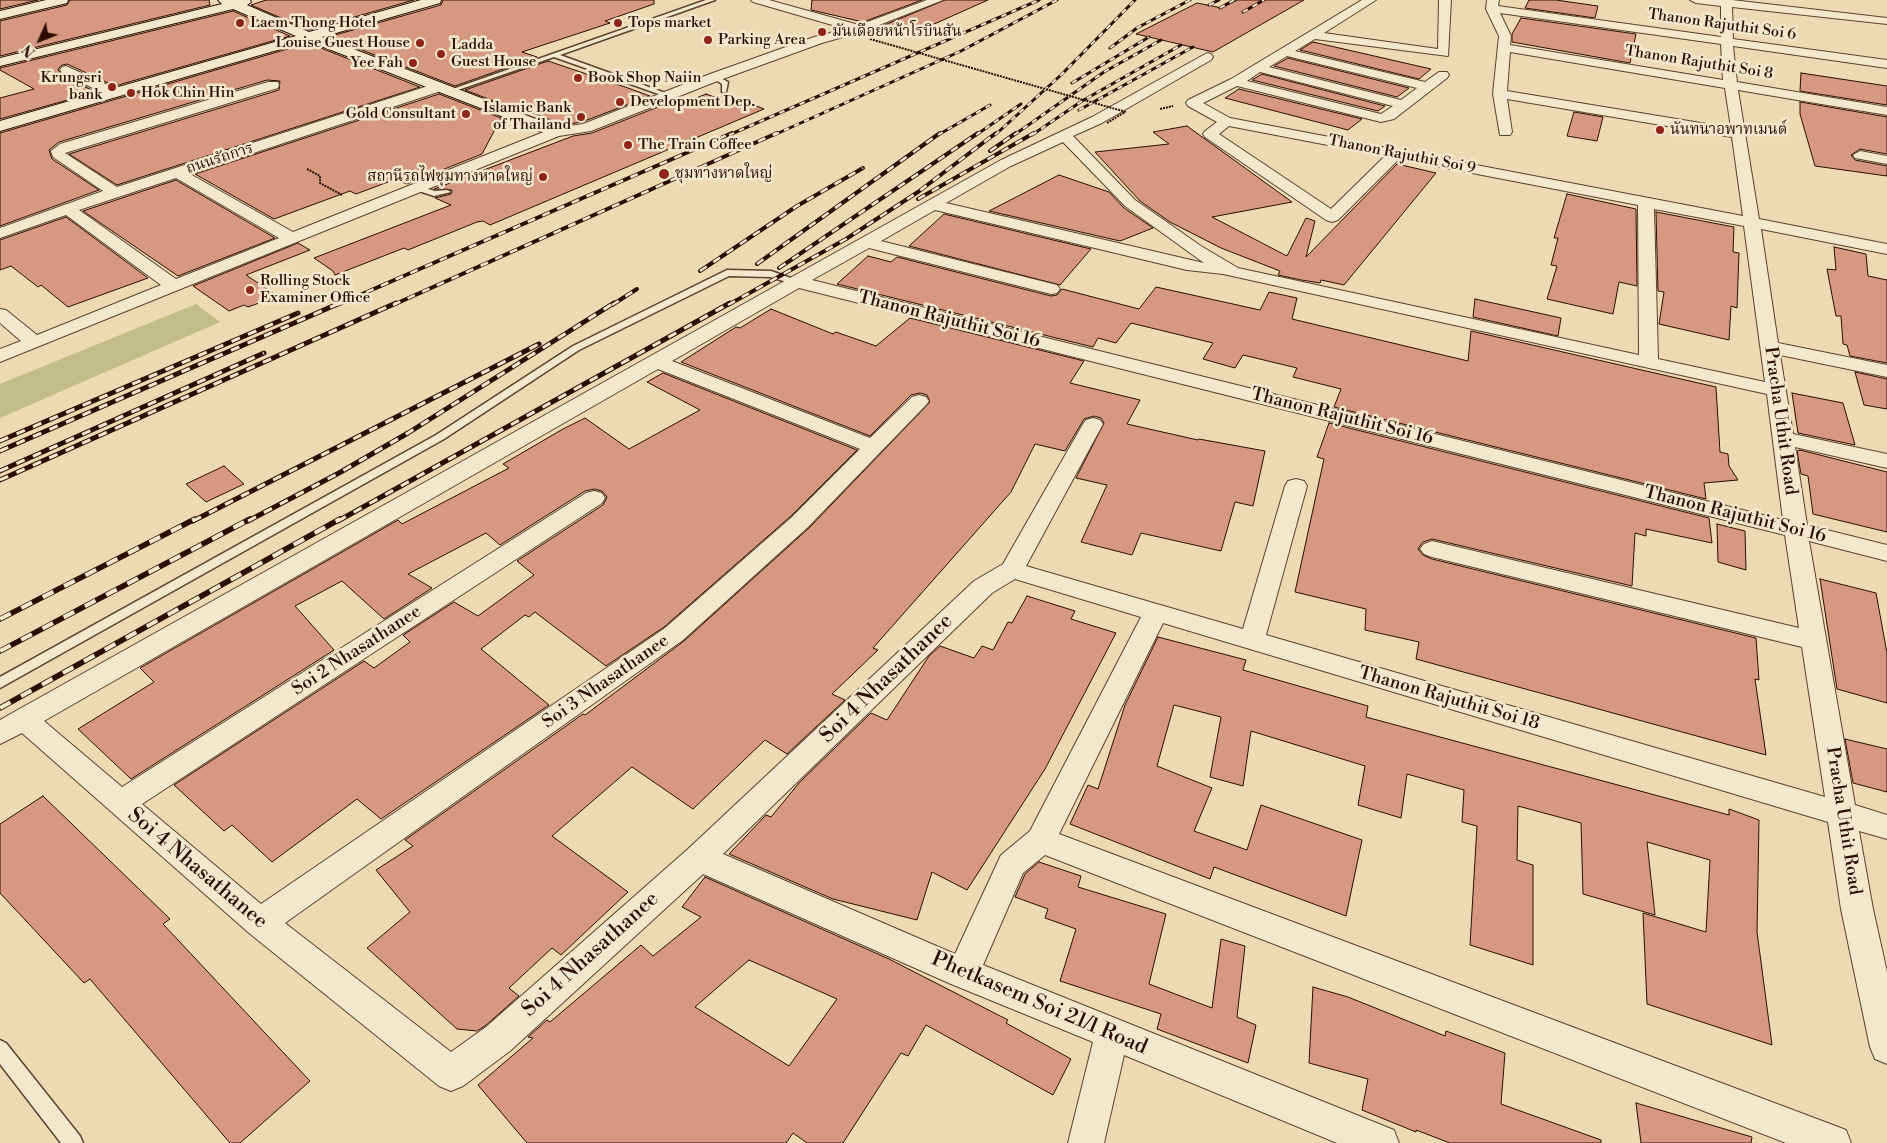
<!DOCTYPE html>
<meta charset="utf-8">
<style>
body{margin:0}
#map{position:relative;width:1887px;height:1143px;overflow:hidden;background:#eddab3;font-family:"Libre Bodoni",serif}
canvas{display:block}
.north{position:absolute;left:15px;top:15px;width:50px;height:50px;-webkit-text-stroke:4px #f3e7ce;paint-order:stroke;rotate:226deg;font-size:14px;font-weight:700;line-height:20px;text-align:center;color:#2c0e00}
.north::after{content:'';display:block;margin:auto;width:18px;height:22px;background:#2c0e00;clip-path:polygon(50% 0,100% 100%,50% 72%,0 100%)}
</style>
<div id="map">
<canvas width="1887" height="1143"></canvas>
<div class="north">N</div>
</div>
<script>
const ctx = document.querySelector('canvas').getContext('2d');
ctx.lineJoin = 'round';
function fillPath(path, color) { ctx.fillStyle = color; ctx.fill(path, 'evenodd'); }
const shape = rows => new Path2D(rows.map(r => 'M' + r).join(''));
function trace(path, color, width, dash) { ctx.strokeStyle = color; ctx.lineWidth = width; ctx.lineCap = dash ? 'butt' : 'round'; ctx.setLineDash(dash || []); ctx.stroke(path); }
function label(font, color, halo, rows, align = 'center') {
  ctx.font = font + ' "Libre Bodoni","Noto Serif Thai",serif'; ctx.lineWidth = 5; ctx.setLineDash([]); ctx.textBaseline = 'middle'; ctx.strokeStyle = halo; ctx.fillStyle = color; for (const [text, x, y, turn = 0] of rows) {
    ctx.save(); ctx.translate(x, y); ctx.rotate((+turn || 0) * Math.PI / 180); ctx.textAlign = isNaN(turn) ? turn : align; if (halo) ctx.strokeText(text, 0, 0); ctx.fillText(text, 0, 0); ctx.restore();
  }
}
fillPath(shape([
 [196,304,220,322,0,418,0,384]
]), '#c0bd88');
const building = shape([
 [0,0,38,0,0,9,0,0],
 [70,0,209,0,210,5,0,56,0,21,67,5,70,0],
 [266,0,414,0,309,30,251,5,266,0],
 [443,0,654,0,654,4,605,21,610,23,522,52,537,57,455,86,328,37,441,5,443,0],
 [812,0,922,0,863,22,811,10,812,0],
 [945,0,988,0,914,33,882,26,945,0],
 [1237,0,1304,0,1213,52,1136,34,1197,3,1222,8,1237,0],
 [1529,0,1556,0,1598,6,1595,18,1525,8,1529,0],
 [233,11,290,36,115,86,67,64,62,65,58,69,61,75,96,92,0,119,0,98,34,89,0,70,0,68,233,11],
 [1521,18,1636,34,1630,63,1512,42,1512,34,1521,18],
 [1313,42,1431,69,1419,79,1300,50,1313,42],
 [308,43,420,87,117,185,69,154,279,90,280,81,267,80,59,142,49,150,52,159,99,190,0,226,0,133,308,43],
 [1288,58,1409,88,1397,97,1274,66,1288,58],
 [548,61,628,88,650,96,582,122,563,125,508,103,507,106,465,90,548,61],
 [1801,73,1887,86,1887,105,1800,91,1801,73],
 [1262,74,1385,106,1378,111,1252,80,1262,74],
 [1239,89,1362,119,1348,130,1225,98,1239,89],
 [439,94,501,118,482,154,407,184,396,179,356,194,350,191,274,219,195,174,439,94],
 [706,94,717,98,726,94,764,109,490,225,483,221,477,222,408,250,404,248,335,275,333,271,314,258,451,205,435,198,451,194,452,190,434,189,573,136,592,133,668,103,677,106,706,94],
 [1800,102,1887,117,1887,154,1860,149,1851,155,1855,160,1887,166,1887,176,1815,166,1800,114,1800,102],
 [1574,112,1603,117,1597,141,1567,136,1574,112],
 [1187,126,1292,202,1212,217,1287,256,1306,218,1315,221,1306,257,1397,164,1436,173,1344,285,1321,280,1320,283,1301,280,1278,275,1280,271,1221,248,1170,222,1140,201,1095,152,1169,144,1153,132,1187,126],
 [1059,175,1109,192,1124,208,1153,228,1120,241,989,211,1059,175],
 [176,180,275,238,178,276,83,211,176,180],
 [1567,194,1636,209,1637,286,1619,282,1613,314,1547,299,1557,266,1551,265,1558,238,1554,238,1567,194],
 [1656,212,1734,227,1733,252,1739,253,1737,308,1731,306,1729,340,1659,324,1664,292,1658,291,1656,212],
 [944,214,1091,249,1060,285,909,246,944,214],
 [66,217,148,278,68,307,41,285,38,287,11,266,0,270,0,240,66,217],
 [298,243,310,250,246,275,273,293,269,295,273,298,248,307,244,305,229,311,193,286,298,243],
 [1834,247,1866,254,1868,276,1887,280,1887,363,1850,356,1847,345,1843,344,1841,316,1836,316,1827,269,1836,270,1834,247],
 [868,256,891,262,897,257,1051,296,1057,295,1062,289,1139,309,1156,287,1260,310,1269,292,1297,298,1292,319,1468,361,1471,331,1716,387,1720,452,1728,454,1729,466,1738,480,1704,483,1706,499,1334,407,1341,389,1293,377,1297,368,1243,355,1235,368,1203,359,1213,343,1131,323,1116,343,1098,338,1093,347,837,284,868,256],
 [1475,299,1561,318,1558,336,1473,317,1475,299],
 [771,309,833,334,836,332,876,346,910,318,1084,361,1070,383,1140,400,1127,424,1198,440,1199,439,1265,451,1253,506,1235,502,1221,551,1141,533,1132,555,1081,542,1107,485,1076,478,1104,423,1101,418,1094,416,1084,419,1065,451,1035,444,1011,492,873,648,878,650,832,694,845,700,787,754,765,740,693,809,632,767,552,836,628,892,561,955,552,948,509,988,519,996,485,1026,477,1031,457,1029,367,948,410,912,376,870,413,846,405,840,583,714,585,715,684,641,809,528,930,402,927,395,920,393,911,395,870,436,681,362,736,327,740,328,771,309],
 [1855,372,1887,379,1887,409,1864,405,1855,372],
 [663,373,857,450,791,516,664,627,606,666,535,612,529,617,525,615,481,649,549,705,381,819,357,799,272,862,232,825,224,831,174,785,364,661,374,668,410,642,403,635,454,602,478,616,534,575,517,561,603,505,607,497,602,491,594,489,585,491,500,545,486,533,408,574,432,588,384,619,342,581,295,606,334,650,131,779,78,729,154,682,140,668,398,520,402,524,509,468,503,464,563,429,585,418,629,449,700,410,647,382,663,373],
 [1792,393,1843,403,1855,445,1798,433,1792,393],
 [1329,423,1709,518,1712,543,1646,529,1646,536,1635,533,1632,586,1432,539,1423,542,1418,549,1423,555,1432,559,1756,638,1759,680,1755,679,1766,755,1416,659,1419,642,1365,630,1366,609,1295,592,1324,459,1317,457,1329,423],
 [1800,450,1887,472,1887,532,1813,514,1808,476,1801,474,1797,451,1800,450],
 [224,466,244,484,206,502,186,484,224,466],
 [1717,524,1745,531,1746,570,1718,562,1717,524],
 [1820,579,1876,593,1887,653,1887,703,1837,689,1820,579],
 [1027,596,1075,611,1071,619,1116,633,1045,769,967,890,932,872,917,920,833,899,729,854,766,815,771,817,799,783,871,713,887,720,929,656,940,646,974,658,982,646,993,650,1008,622,1012,623,1027,596],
 [1158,637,1246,660,1243,670,1368,706,1366,717,1729,815,1729,809,1759,820,1757,932,1772,1045,1647,1004,1643,913,1706,932,1710,860,1647,842,1655,915,1583,894,1581,823,1518,806,1517,860,1533,865,1533,965,1470,945,1477,826,1462,822,1464,790,1407,774,1401,818,1358,805,1365,766,1251,731,1243,786,1210,777,1221,717,1174,705,1157,766,1212,788,1194,831,1247,850,1261,805,1362,840,1346,916,1214,867,1210,879,1070,824,1088,785,1098,789,1125,705,1158,637],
 [1845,739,1887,749,1887,792,1853,783,1845,739],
 [43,796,170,919,163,924,310,1081,240,1143,230,1143,90,979,84,983,0,893,0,824,43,796],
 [1039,862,1081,876,1078,887,1166,914,1149,984,1212,1008,1221,939,1245,946,1237,1017,1256,1025,1248,1063,1157,1029,1161,1014,1060,981,1076,929,1045,918,1048,909,1015,897,1025,874,1039,862],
 [705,877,889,959,1008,1020,1006,1023,1071,1059,1053,1095,926,1025,908,1056,901,1053,843,1143,807,1143,793,1133,786,1143,527,1143,478,1085,533,1038,528,1037,547,1020,550,1022,641,945,653,956,701,917,682,907,705,877],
 [749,960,837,999,789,1066,695,1007,749,960],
 [1313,987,1348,997,1445,1036,1446,1031,1505,1053,1501,1104,1601,1140,1601,1143,1450,1143,1416,1130,1416,1132,1362,1110,1368,1079,1309,1063,1313,987],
 [1636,1103,1752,1137,1751,1143,1641,1143,1636,1103]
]);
fillPath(building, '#d69881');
trace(building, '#2c0e00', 1);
const lane = shape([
 [706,0,715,0,560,55,671,95,671,97,667,97,554,57,452,92,447,91,706,0],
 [713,76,717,76,728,82,726,92,722,92,722,84,713,78,713,76],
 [413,185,435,191,447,190,451,192,434,196,413,189,413,185],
 [727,270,771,271,802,282,797,285,770,277,729,276,579,350,444,439,0,688,0,677,436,435,573,346,727,270],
 [0,1040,6,1043,80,1136,83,1143,61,1143,0,1064,0,1040]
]);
const street = shape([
 [751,0,769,0,859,25,927,0,943,0,864,31,822,43,720,80,591,131,559,136,0,362,0,349,21,341,0,323,0,309,6,310,37,335,161,285,66,215,0,238,0,228,103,191,53,157,51,151,60,144,268,82,278,82,279,85,278,88,65,153,117,187,434,84,444,84,445,87,444,90,190,174,293,232,551,129,583,124,710,74,814,37,846,29,753,2,751,0],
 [176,178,279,238,176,279,79,210,176,178],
 [1362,0,1376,0,1324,33,1438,49,1439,0,1451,0,1448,56,1315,39,1295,51,1425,82,1439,72,1447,72,1449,75,1447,78,1394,119,1381,122,1237,86,1203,103,1230,118,1743,216,1732,137,1507,99,1512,132,1510,135,1500,135,1493,94,1499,36,1486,9,1487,0,1499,0,1498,6,1721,37,1721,6,1696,3,1690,0,1732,0,1887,18,1887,24,1732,7,1733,39,1887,60,1887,68,1733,46,1737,82,1887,107,1887,115,1738,90,1759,219,1887,244,1887,254,1761,229,1778,343,1887,365,1887,377,1780,355,1793,434,1887,454,1887,468,1795,447,1807,525,1887,545,1887,561,1809,541,1855,805,1887,815,1887,839,1859,831,1873,909,1887,972,1887,1064,1875,1059,1870,1047,1841,909,1828,822,1163,623,1059,834,1833,1125,1846,1130,1851,1143,1786,1143,1045,855,1023,873,983,965,1394,1130,1399,1143,1337,1143,1124,1055,1104,1143,1068,1143,1093,1042,951,984,703,874,510,1051,463,1086,451,1091,439,1086,249,933,22,733,0,744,0,720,14,712,1001,160,1092,117,1207,53,1211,54,1213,57,1211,60,1102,123,1073,136,1135,200,1201,246,1238,268,1639,355,1638,205,1399,159,1338,220,1332,222,1326,220,1205,137,1203,134,1205,131,1217,122,1188,106,1186,103,1188,100,1231,79,1362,0],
 [1500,13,1721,44,1723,80,1510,45,1511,36,1500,13],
 [1510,52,1725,88,1731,128,1507,91,1510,52],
 [1287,56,1417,88,1401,100,1269,67,1287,56],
 [1260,72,1393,106,1381,114,1247,81,1260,72],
 [1229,126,1385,156,1331,209,1219,134,1229,126],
 [1063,142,1125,206,1204,263,946,203,1011,166,1063,142],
 [1654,209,1744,226,1765,382,1658,359,1654,209],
 [935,210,1187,270,1223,274,1767,394,1783,520,812,280,869,248,1051,294,1057,293,1060,289,1057,285,881,241,935,210],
 [799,288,1785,535,1799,628,1432,541,1424,544,1420,549,1424,554,1432,557,1802,647,1825,797,1266,635,1307,486,1304,481,1296,479,1288,481,1285,486,1243,629,1026,566,1103,424,1100,420,1093,418,1086,420,1083,424,1003,564,974,581,688,849,486,1027,451,1052,285,923,683,640,808,527,926,405,929,401,926,397,919,395,912,397,870,438,672,361,799,288],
 [658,369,860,449,792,517,665,628,261,904,142,804,602,503,605,498,602,493,594,491,586,493,122,787,44,721,658,369],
 [1015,579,1141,617,1030,831,1001,855,955,954,723,854,992,593,1015,579],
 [66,66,119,90,121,93,119,96,109,96,62,73,60,70,62,67,66,66],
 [1860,151,1887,156,1887,164,1855,158,1853,155,1860,151]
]);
const secondary = shape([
 [46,0,68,0,67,3,0,19,0,11,46,0],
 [218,0,250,0,251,2,247,5,309,32,421,0,441,0,440,3,322,37,562,129,564,132,556,137,550,135,308,41,0,131,0,121,296,36,233,9,0,66,0,58,222,4,218,0]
]);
trace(lane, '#5c412d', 3);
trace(street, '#5c412d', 2);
trace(secondary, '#2c0e00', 2);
trace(shape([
 [1160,109,1173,106],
 [307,169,320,176,320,183,342,195]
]), '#2c0e00', 2, [2, 1]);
fillPath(lane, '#f3e7ce');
fillPath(street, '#f3e7ce');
fillPath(secondary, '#f3e7ce');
const railFar3 = shape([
 [1209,5,1219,0],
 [1220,8,1234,0],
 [1243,12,1264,0],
 [1110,48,1137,28,1190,0],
 [1072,83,1149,37],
 [1079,110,1193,47],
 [729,135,1039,0],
 [774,135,961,51,1057,0],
 [938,135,990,105],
 [976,135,1021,104],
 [995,135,1061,75,1135,0],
 [1014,135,1104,72,1161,40],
 [1032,135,1082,101,1181,45]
]);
const railFar2 = shape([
 [990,151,1016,133],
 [918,199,1034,133],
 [757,264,940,133],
 [779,268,978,133],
 [700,271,797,206,863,168],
 [337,305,732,133],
 [393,305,777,133],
 [612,305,637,289],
 [728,305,846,239,918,192,996,133]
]);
const railFar1 = shape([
 [0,441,298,313],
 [0,451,340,303],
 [0,471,264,353],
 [0,480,396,303],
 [193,521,539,344],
 [248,521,339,473,408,433,614,303],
 [338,521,730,303]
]);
const rail = shape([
 [0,619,195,519],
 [0,651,250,519],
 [0,708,340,519]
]);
trace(railFar3, '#2c0e00', 3);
trace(railFar2, '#2c0e00', 4);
trace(railFar1, '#2c0e00', 5);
trace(rail, '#2c0e00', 5.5);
trace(railFar3, '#f3e7ce', 2, [5.5]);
trace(railFar2, '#f3e7ce', 2.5, [8]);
trace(railFar1, '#f3e7ce', 3, [9]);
trace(rail, '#f3e7ce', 4, [12]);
trace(shape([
 [870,39,1126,112],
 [1107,123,1125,112]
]), '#2c0e00', 2, [2, 1]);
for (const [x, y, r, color] of [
 [240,23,5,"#8f2418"],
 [618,23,5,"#8f2418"],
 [822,32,5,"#8f2418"],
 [708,40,5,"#8f2418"],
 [420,43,5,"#8f2418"],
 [441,54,5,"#8f2418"],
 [413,63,5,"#8f2418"],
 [578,78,5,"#8f2418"],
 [112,87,5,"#8f2418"],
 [131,93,5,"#8f2418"],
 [620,102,5,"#8f2418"],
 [466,114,5,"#8f2418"],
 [581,117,5,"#8f2418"],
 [1660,130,5,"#8f2418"],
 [628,145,5,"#8f2418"],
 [664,174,6,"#8f2418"],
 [543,177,5,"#8f2418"],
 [250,290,5,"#8f2418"]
]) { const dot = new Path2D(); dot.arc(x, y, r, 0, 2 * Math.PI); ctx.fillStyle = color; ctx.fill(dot); trace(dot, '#f3e7ce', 2); }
label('15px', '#2c0e00', '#f3e7ce', [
 ["Laem Thong Hotel",250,23],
 ["Tops market",628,23],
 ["มันเดือยหน้าโรบินสัน",832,32],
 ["Parking Area",718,40],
 ["Louise Guest House",410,43,"right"],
 ["Ladda",451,45],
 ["Guest House",451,62],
 ["Yee Fah",403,63,"right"],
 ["Krungsri",102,78,"right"],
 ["bank",102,95,"right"],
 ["Book Shop Naiin",588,78],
 ["Hok Chin Hin",141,93],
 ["Development Dep.",630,102],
 ["Islamic Bank",571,108,"right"],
 ["of Thailand",571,125,"right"],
 ["Gold Consultant",456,114,"right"],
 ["นันทนาอพาทเมนต์",1670,130],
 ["The Train Coffee",638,145],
 ["ชุมทางหาดใหญ่",675,174],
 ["สถานีรถไฟชุมทางหาดใหญ่",533,177,"right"],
 ["Rolling Stock",260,281],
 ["Examiner Office",260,298]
], 'left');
label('15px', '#2c0e00', '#f3e7ce', [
 ["Thanon Rajuthit Soi 6",1722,25,8],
 ["Thanon Rajuthit Soi 8",1699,63,9],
 ["Thanon Rajuthit Soi 9",1402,155,11],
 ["ถนนรัถการ",220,159,-18]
]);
label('18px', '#2c0e00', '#f3e7ce', [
 ["Thanon Rajuthit Soi 16",949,320,14],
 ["Thanon Rajuthit Soi 16",1342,417,14],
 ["Pracha Uthit Road",1780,421,82],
 ["Thanon Rajuthit Soi 16",1735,515,14],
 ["Soi 2 Nhasathanee",357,651,-33],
 ["Soi 3 Nhasathanee",606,682,-35],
 ["Thanon Rajuthit Soi 18",1449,699,16],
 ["Pracha Uthit Road",1843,821,81]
]);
label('21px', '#2c0e00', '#f3e7ce', [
 ["Soi 4 Nhasathanee",887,679,-44],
 ["Soi 4 Nhasathanee",197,869,40],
 ["Soi 4 Nhasathanee",591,955,-42],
 ["Phetkasem Soi 21/1 Road",1039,1004,23]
]);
</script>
